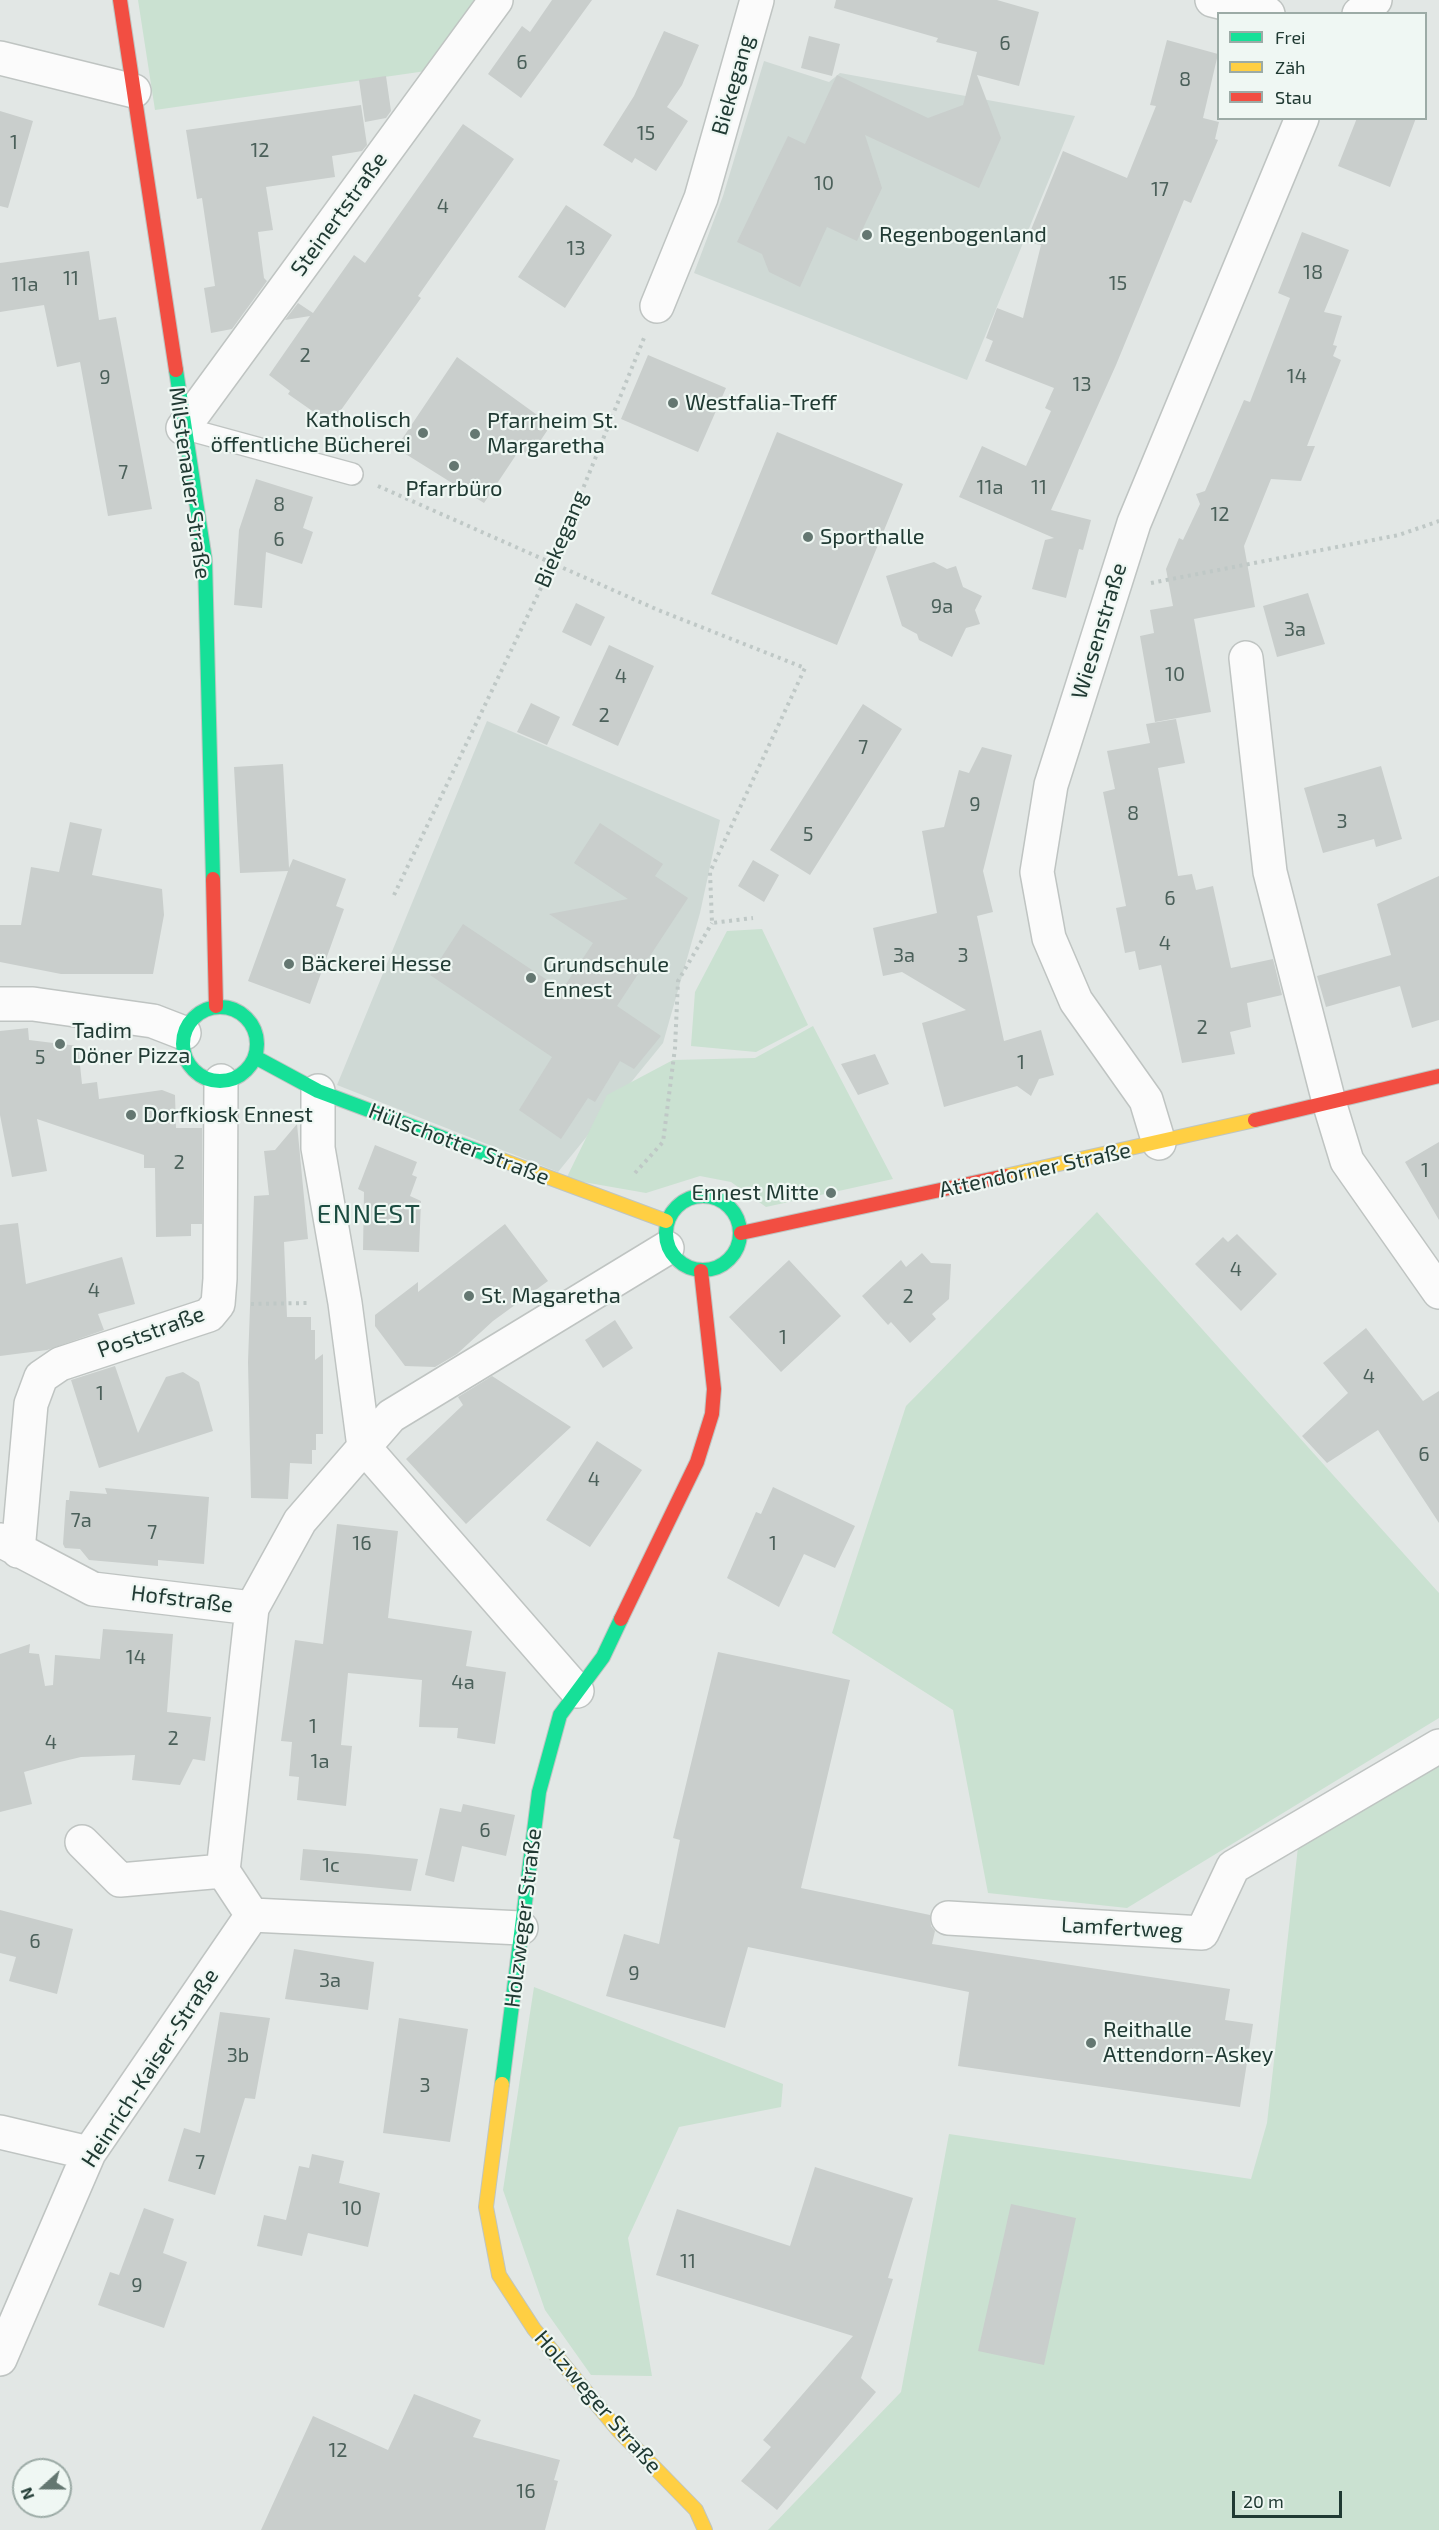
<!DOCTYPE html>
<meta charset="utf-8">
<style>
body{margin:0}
#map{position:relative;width:1439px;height:2530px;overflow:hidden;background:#e2e7e5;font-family:"Exo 2",sans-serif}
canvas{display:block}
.legend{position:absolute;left:1217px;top:12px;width:210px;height:108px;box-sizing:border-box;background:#eff7f3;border:2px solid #9caba6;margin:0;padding:8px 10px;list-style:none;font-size:18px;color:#203a33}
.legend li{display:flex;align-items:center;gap:12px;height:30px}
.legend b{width:30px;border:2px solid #9caba6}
.north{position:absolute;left:12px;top:2458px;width:60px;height:60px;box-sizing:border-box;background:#eff7f3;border:2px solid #9caba6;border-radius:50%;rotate:249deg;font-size:16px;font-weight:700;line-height:24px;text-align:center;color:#203a33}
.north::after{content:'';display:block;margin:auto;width:21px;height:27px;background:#647771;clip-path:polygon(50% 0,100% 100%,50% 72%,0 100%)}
.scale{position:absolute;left:1232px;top:2491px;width:110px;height:27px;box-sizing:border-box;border:3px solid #203a33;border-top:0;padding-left:8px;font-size:18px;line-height:21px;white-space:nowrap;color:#203a33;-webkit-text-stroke:4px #eff7f3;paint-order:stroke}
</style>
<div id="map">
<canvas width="1439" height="2530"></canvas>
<ul class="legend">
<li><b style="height:8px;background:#16e098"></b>Frei</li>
<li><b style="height:8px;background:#ffcf43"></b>Zäh</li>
<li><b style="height:8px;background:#f24e42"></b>Stau</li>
</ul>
<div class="north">N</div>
<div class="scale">20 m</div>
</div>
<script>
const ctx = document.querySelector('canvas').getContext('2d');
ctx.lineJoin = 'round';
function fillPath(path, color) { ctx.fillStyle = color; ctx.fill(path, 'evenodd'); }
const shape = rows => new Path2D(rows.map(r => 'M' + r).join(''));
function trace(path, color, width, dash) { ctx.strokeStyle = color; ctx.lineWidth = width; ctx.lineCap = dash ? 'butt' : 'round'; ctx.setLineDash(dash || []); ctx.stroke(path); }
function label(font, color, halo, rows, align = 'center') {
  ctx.font = font + ' "Exo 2",sans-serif'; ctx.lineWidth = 4.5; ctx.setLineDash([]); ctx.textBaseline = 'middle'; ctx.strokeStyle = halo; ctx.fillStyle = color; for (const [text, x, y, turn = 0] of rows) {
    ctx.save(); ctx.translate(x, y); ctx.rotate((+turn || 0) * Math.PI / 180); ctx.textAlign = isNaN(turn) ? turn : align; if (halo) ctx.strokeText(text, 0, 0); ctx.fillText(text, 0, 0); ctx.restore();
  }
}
fillPath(shape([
 [764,61,829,82,840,73,1075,116,967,380,694,273,723,196],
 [487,721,720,820,700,913,663,1043,558,1172,337,1085]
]), '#cfd9d5');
fillPath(shape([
 [138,0,477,0,426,71,155,110],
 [762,929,808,1025,756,1052,691,1046,695,992,727,931],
 [813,1026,893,1179,766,1207,731,1182,700,1176,646,1193,566,1179,607,1095,673,1060,755,1058],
 [1097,1212,1439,1593,1439,1718,1127,1908,988,1893,953,1710,832,1633,906,1406],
 [1439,1759,1439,2530,768,2530,901,2392,949,2134,1251,2179,1267,2123,1299,1838],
 [534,1987,783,2084,781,2107,679,2127,628,2238,652,2376,591,2375,545,2310,503,2190]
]), '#cae1d1');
fillPath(shape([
 [552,0,592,0,521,98,488,74,522,26,530,32],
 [836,0,997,0,1039,12,1019,86,977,75,1001,138,979,188,865,135,882,188,857,241,827,227,800,287,769,272,762,254,737,242,788,136,805,144,837,75,928,118,963,105,977,52,936,42,938,38,834,8],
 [664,31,699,45,682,85,667,107,688,121,656,171,635,158,632,163,603,145,634,96],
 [809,36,840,44,832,76,801,68],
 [1167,40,1218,54,1203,118,1219,122,1215,139,1218,140,1191,203,1184,200,1116,365,1051,510,1091,520,1083,550,1079,549,1066,598,1032,589,1045,540,1054,538,959,497,982,446,1026,466,1051,411,1045,408,1054,388,985,361,993,341,986,338,997,308,1023,318,1041,245,1026,242,1063,151,1127,178,1156,106,1150,105],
 [386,76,391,111,386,118,365,122,359,80],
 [361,105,367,145,362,151,332,156,335,177,266,187,273,230,258,232,264,278,267,281,232,329,211,333,204,288,215,286,202,198,197,199,186,130],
 [0,111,33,121,8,208,0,206],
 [1357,118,1416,118,1390,187,1338,166],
 [463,124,514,159,418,296,421,298,331,424,288,394,290,391,269,375,310,316,285,320,298,303,313,313,354,255,365,263],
 [566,205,612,235,565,308,518,277],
 [1302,232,1349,250,1324,312,1342,316,1333,345,1337,346,1333,356,1341,360,1307,446,1315,446,1301,481,1271,479,1244,546,1255,607,1194,619,1211,712,1155,722,1140,636,1154,633,1150,610,1173,606,1166,569,1179,538,1183,540,1200,504,1196,494,1205,491,1244,400,1250,402,1290,298,1278,293],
 [89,251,99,320,116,317,152,509,108,516,80,362,57,367,44,305,0,312,0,263],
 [648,355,726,388,698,452,621,419],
 [457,357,551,425,530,456,520,449,484,503,396,448],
 [777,432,903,484,837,645,711,594],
 [256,479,313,497,303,528,313,532,302,564,266,552,262,608,234,605,239,530],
 [934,562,947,569,956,566,963,587,982,596,975,610,980,624,966,628,952,657,919,640,917,634,902,626,886,576],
 [1308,593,1325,644,1277,657,1263,606],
 [576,603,605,617,591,646,562,632],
 [609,645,654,666,618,746,572,725],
 [531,703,560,717,547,745,517,732],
 [863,704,902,729,810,875,770,850],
 [1176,719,1185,763,1158,768,1178,876,1192,874,1196,890,1213,886,1231,968,1273,959,1282,995,1247,1003,1251,1027,1230,1032,1235,1054,1182,1063,1161,965,1139,970,1135,951,1125,953,1116,908,1126,906,1103,792,1115,789,1107,751,1150,743,1146,724],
 [982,747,1012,755,983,871,993,912,977,916,1004,1041,1041,1030,1054,1075,1039,1079,1031,1096,1017,1086,944,1107,922,1023,966,1010,902,972,883,976,873,928,937,913,922,831,944,827,959,770,969,773],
 [283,764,289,868,293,859,346,879,336,906,344,909,310,1004,248,981,288,871,240,873,234,767],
 [1381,766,1402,839,1376,847,1374,839,1323,853,1304,788],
 [70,822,102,829,92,875,162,889,164,915,153,974,61,974,0,962,0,925,21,925,31,867,59,872],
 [600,823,663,864,655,876,688,898,617,1006,661,1036,634,1069,620,1061,595,1102,588,1098,561,1139,519,1110,552,1057,430,975,463,924,562,990,593,943,549,914,628,899,574,863],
 [753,860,779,875,764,902,738,886],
 [1439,876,1439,1020,1412,1028,1400,986,1326,1007,1317,976,1391,955,1377,904],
 [28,1028,29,1040,78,1046,82,1084,97,1082,99,1099,162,1090,175,1095,176,1128,202,1128,202,1224,191,1224,191,1236,156,1237,155,1168,144,1168,144,1155,37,1119,47,1171,12,1177,0,1115,0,1031],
 [875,1054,889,1084,858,1095,841,1064],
 [297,1124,308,1239,284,1242,287,1317,311,1317,311,1330,315,1330,315,1360,323,1354,323,1434,316,1434,316,1450,312,1450,312,1464,290,1463,288,1499,251,1498,248,1362,254,1196,269,1195,264,1151,275,1150],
 [1439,1142,1439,1220,1405,1162],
 [375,1145,417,1162,412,1175,417,1177,410,1196,421,1201,419,1252,363,1250,364,1192,358,1189],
 [18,1223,26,1284,122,1257,135,1304,98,1314,104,1330,47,1350,0,1356,0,1225],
 [505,1224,548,1281,493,1321,457,1354,435,1367,405,1366,375,1326,375,1315,418,1282,418,1292],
 [1237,1234,1277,1274,1241,1311,1195,1264,1223,1237,1228,1242],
 [922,1253,931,1263,951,1264,949,1299,932,1314,936,1319,910,1343,891,1322,888,1325,862,1296,901,1260,906,1267],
 [789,1260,841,1316,781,1372,729,1317],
 [615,1320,633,1348,603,1368,585,1340],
 [1366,1328,1423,1401,1439,1391,1439,1523,1378,1430,1327,1463,1302,1436,1348,1393,1323,1363],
 [115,1366,138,1433,166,1377,183,1372,199,1382,213,1431,99,1468,71,1380],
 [492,1376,571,1427,466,1524,406,1459,463,1405,458,1397],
 [597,1441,642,1470,590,1547,546,1520],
 [773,1487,855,1526,835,1568,804,1554,779,1607,727,1578,756,1512,761,1514],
 [105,1488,209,1497,204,1564,158,1560,158,1566,89,1560,80,1549,65,1548,63,1544,66,1500,69,1500,70,1491,107,1494],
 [337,1524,398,1531,388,1618,472,1631,466,1666,506,1672,495,1744,457,1738,458,1728,419,1727,422,1680,348,1673,341,1745,352,1746,346,1806,297,1800,299,1777,289,1776,292,1742,281,1741,295,1640,323,1644],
 [103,1629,173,1634,167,1712,211,1717,205,1761,193,1759,180,1785,132,1780,135,1755,81,1757,60,1762,24,1772,32,1804,0,1812,0,1654,30,1644,29,1653,39,1654,45,1686,53,1685,55,1655,100,1659],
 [718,1652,850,1680,801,1888,930,1915,931,1926,935,1931,932,1944,1230,1989,1225,2020,1253,2024,1240,2107,958,2066,969,1992,748,1947,725,2028,606,1996,624,1934,659,1944,680,1840,673,1838],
 [463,1804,515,1815,506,1856,462,1846,454,1882,425,1875,440,1808,461,1812],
 [303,1849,368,1854,418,1859,411,1891,300,1880],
 [0,1910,73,1929,57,1994,9,1981,16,1957,0,1953],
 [294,1949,374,1962,368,2010,285,1999],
 [220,2012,270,2018,255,2099,245,2098,215,2195,168,2181,184,2128,200,2133],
 [399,2018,468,2029,450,2142,383,2133],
 [312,2154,344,2161,339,2183,380,2193,368,2247,308,2233,302,2256,257,2246,264,2215,286,2220,299,2166,309,2168],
 [815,2167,913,2198,888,2278,893,2279,861,2378,876,2392,777,2510,741,2481,771,2447,763,2440,853,2336,656,2275,677,2209,790,2246],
 [1011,2204,1076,2218,1044,2365,978,2351],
 [144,2208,174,2219,163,2253,187,2262,164,2328,98,2305,110,2272,119,2275],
 [414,2394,481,2420,473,2437,560,2460,554,2480,558,2481,545,2530,261,2530,313,2416,388,2450]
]), '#c9cecc');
const lane = shape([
 [183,428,352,474]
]);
const street = shape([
 [1212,0,1268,14],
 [1359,14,1375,0],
 [0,58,134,91],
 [657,306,701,198,757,0],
 [183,428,496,0],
 [1246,658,1270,872,1329,1102,1347,1161,1439,1292],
 [0,1004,33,1004,153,1021,184,1033],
 [318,1091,318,1148,345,1303,364,1447,577,1691],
 [1159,1143,1146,1100,1076,1001,1049,938,1037,872,1051,785,1134,523,1302,118],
 [0,1540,93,1589,252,1608],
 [18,1551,31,1404,41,1377,60,1364,209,1315,218,1304,220,1279,221,1081],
 [82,1842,120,1880,223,1871],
 [252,1915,223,1871,252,1608,300,1521,391,1416,667,1248],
 [948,1918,1202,1933,1233,1867,1439,1746],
 [0,2132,89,2153],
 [0,2359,89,2153,252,1915,521,1928]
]);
const fast = shape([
 [176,370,205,560,213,879],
 '183 1044a37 37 0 1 1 74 0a37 37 0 1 1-74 0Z',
 [255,1057,318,1091,502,1160],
 '666 1233a37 37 0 1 1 74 0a37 37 0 1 1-74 0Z',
 [502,2084,539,1792,560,1715,603,1657,621,1619]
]);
const slow = shape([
 [502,1160,666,1221],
 [1005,1176,1255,1120],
 [502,2084,486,2207,499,2275,534,2329,618,2430,696,2510,705,2530]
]);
const jam = shape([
 [120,0,176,370],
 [213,879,216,1006],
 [1255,1120,1439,1076],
 [741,1233,1005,1176],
 [621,1619,697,1462,712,1414,714,1389,701,1271]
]);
trace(lane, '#bfc4c2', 24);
trace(street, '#bfc4c2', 36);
trace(fast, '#bec5c2', 16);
trace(slow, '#bec5c2', 16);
trace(jam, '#bec5c2', 16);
trace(shape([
 [378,486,658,610,805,668,710,872,712,923,753,918],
 [1151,583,1399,535,1439,521],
 [394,895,552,565,644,338],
 [635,1173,663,1142,675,1048,678,981,712,923],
 [251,1304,310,1303]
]), '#bfc8c6', 4, [3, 4.5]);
trace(lane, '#fbfbfb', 21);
trace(street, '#fbfbfb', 33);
trace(fast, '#16e098', 14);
trace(slow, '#ffcf43', 14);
trace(jam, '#f24e42', 14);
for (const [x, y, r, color] of [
 [867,235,6,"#647771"],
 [673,403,6,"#647771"],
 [423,433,6,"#647771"],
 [475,434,6,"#647771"],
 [454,466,6,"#647771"],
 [808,537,6,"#647771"],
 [289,964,6,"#647771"],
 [531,978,6,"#647771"],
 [60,1044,6,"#647771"],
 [131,1115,6,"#647771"],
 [831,1193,6,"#647771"],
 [469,1296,6,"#647771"],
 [1091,2043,6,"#647771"]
]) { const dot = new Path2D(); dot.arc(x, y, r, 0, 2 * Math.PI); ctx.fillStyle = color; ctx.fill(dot); trace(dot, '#eff7f3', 2); }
label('20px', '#4b605a', null, [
 ["6",1005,43],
 ["6",522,62],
 ["8",1185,79],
 ["15",646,133],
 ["1",14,142],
 ["12",260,150],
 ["10",824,183],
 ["17",1160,189],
 ["4",443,206],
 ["13",576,248],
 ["18",1313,272],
 ["11",71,278],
 ["15",1118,283],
 ["11a",25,284],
 ["2",305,355],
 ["14",1297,376],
 ["9",105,377],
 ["13",1082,384],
 ["7",123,472],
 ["11a",990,487],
 ["11",1039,487],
 ["8",279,504],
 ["12",1220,514],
 ["6",279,539],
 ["9a",942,606],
 ["3a",1295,629],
 ["10",1175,674],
 ["4",621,676],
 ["2",604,715],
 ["7",863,747],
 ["9",975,804],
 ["8",1133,813],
 ["3",1342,821],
 ["5",808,834],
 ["6",1170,898],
 ["4",1165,943],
 ["3a",904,955],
 ["3",963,955],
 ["2",1202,1027],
 ["5",40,1057],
 ["1",1021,1062],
 ["2",179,1162],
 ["1",1425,1170],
 ["4",1236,1269],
 ["4",94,1290],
 ["2",908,1296],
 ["1",783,1337],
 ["4",1369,1376],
 ["1",100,1393],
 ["6",1424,1454],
 ["4",594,1479],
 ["7a",81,1520],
 ["7",152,1532],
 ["16",362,1543],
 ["1",773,1543],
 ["14",136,1657],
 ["4a",463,1682],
 ["1",313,1726],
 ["2",173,1738],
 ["4",51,1742],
 ["1a",320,1761],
 ["6",485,1830],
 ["1c",331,1865],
 ["6",35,1941],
 ["9",634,1973],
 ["3a",330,1980],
 ["3b",238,2055],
 ["3",425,2085],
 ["7",200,2162],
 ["10",352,2208],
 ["11",688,2261],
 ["9",137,2285],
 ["12",338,2450],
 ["16",526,2491]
]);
label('22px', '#203a33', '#eff7f3', [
 ["Biekegang",733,85,-74],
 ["Steinertstraße",339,214,-54],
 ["Milstenauer Straße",190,483,82],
 ["Biekegang",561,539,-67],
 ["Wiesenstraße",1099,631,-73],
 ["Hülschotter Straße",459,1144,21],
 ["Attendorner Straße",1035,1170,-12],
 ["Poststraße",151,1332,-20],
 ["Hofstraße",182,1599,7],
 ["Holzweger Straße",523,1918,-83],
 ["Lamfertweg",1122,1928,3],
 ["Heinrich-Kaiser-Straße",150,2068,-57],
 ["Holzweger Straße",598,2402,49]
]);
label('22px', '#203a33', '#eff7f3', [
 ["Regenbogenland",879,235],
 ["Westfalia-Treff",685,403],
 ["Katholisch",411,420,"right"],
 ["öffentliche Bücherei",411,445,"right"],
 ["Pfarrheim St.",487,421],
 ["Margaretha",487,446],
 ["Pfarrbüro",454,489,"center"],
 ["Sporthalle",820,537],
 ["Bäckerei Hesse",301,964],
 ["Grundschule",543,965],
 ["Ennest",543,990],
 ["Tadim",72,1031],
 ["Döner Pizza",72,1056],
 ["Dorfkiosk Ennest",143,1115],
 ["Ennest Mitte",819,1193,"right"],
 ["St. Magaretha",481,1296],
 ["Reithalle",1103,2030],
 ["Attendorn-Askey",1103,2055]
], 'left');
ctx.letterSpacing = '1.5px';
label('26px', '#1c4c41', '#eff7f3', [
 ["ENNEST",369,1214]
]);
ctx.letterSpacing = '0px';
</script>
